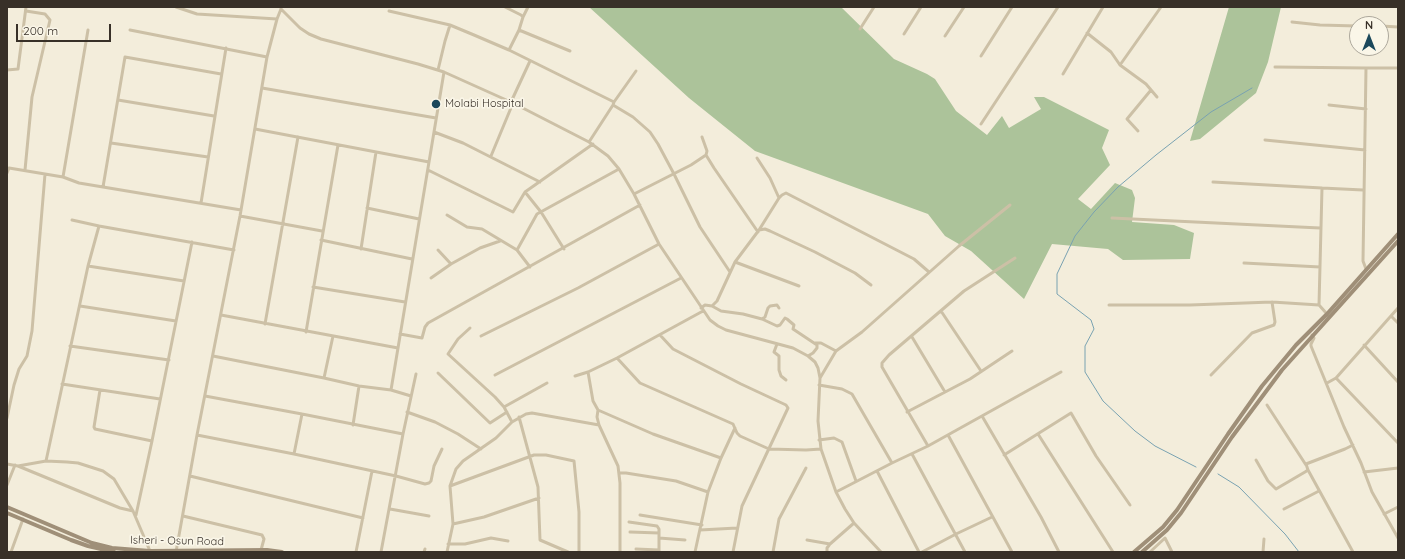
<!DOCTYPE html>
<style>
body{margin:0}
#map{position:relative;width:1405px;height:559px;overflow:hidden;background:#f3eddb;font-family:Quicksand,sans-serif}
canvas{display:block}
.frame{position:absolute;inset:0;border:8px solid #383028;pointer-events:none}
.north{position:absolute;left:1349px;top:16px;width:40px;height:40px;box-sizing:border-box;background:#faf6e8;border:1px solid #aca79b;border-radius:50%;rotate:0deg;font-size:11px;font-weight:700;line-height:16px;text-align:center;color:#383028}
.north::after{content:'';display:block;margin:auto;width:14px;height:18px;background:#1b485b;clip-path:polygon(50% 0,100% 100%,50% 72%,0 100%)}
.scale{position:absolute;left:16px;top:24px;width:95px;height:18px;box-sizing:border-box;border:2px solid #383028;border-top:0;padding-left:5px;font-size:12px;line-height:14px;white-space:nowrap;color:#383028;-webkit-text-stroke:3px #faf6e8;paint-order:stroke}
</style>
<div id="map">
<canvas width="1405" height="559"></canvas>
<div class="frame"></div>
<div class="north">N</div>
<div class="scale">200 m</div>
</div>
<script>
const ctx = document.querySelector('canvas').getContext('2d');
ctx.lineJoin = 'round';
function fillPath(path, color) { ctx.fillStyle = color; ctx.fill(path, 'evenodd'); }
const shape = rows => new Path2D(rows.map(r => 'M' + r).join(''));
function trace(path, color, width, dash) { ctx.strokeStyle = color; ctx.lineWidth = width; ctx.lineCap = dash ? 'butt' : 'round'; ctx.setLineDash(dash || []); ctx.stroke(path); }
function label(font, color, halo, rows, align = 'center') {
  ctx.font = font + ' Quicksand,sans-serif'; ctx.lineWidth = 3.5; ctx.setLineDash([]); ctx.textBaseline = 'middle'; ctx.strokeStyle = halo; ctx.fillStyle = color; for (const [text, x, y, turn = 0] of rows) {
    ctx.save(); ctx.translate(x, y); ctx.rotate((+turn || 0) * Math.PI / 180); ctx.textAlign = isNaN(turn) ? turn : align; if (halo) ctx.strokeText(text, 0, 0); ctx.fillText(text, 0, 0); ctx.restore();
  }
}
fillPath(shape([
 [589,7,841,7,894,59,927,74,935,79,956,111,987,135,1002,116,1009,128,1041,109,1034,97,1044,97,1109,130,1102,148,1110,165,1078,199,1091,209,1115,183,1132,190,1135,198,1132,222,1174,225,1194,233,1190,259,1123,260,1108,249,1052,244,1024,299,971,251,945,236,928,214,755,151,689,98],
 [1229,7,1281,7,1268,62,1256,93,1200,139,1190,141]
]), '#acc39a');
trace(shape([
 [1196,467,1155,446,1135,431,1103,401,1085,372,1085,346,1094,329,1091,320,1057,294,1057,274,1075,236,1094,212,1118,187,1156,155,1211,112,1252,88],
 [1218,474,1239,487,1285,534,1299,552]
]), '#79a2b1', 1);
trace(shape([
 [176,7,197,14,277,19],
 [281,7,281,9,300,28,309,34,321,39,418,64,444,72,513,103,589,142,608,156,619,169,634,194,659,244,710,320,718,326,726,330,793,348,808,356,815,362,818,368,820,378,818,421,821,449,836,492,845,509,854,523,881,552],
 [505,7,521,15,523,17,519,30],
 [389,11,450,25,474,35,509,50,614,102,613,105,633,117,650,132,658,144,674,174,700,227,730,272],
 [523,17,528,7],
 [1292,22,1320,25,1357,26],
 [1381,26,1398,27],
 [860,29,874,7],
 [130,30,267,57],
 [1087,33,1111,52,1120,65,1146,84,1157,97],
 [904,34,921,7],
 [945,36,964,7],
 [509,50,519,30,570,51],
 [981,56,1012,7],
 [1120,65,1161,7],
 [1275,67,1366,68],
 [7,70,18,69,26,7],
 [438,70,445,41,450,25],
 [1063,74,1103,7],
 [262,88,436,118],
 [118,100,214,116],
 [511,102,530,61],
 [614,102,636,71],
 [1329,105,1366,109],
 [981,124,1058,7],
 [255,129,429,162],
 [1138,131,1127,119,1151,90],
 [434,132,463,143,540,182],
 [702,137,707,151,706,155,714,168,758,232],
 [1265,140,1365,150],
 [589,142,613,105],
 [111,143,208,157],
 [491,156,513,103],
 [757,158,770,178,779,198],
 [25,170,32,97,50,20,45,14,26,11],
 [428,170,513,212,525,192,593,144],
 [7,173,9,168,63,177,79,183,241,210],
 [63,177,88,30],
 [1213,182,1322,188],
 [103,187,125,57,221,74],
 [525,192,541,212,564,249],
 [634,194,691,165,706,155],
 [201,203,226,48],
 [367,208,419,219],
 [447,215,467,227,482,229,517,250,530,267],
 [240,216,322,231],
 [1112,218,1320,228],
 [72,220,99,226],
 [759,230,765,229,770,231,815,252,855,273,871,285],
 [321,240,412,259],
 [361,249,376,152],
 [438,250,451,264],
 [517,250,537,214,619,169],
 [735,262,799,286],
 [1244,263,1320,267],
 [88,266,184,281],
 [1366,269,1363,261,1366,68,1398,68],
 [431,278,451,264,480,248,500,241],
 [313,287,405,302],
 [1109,305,1190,305,1272,302,1319,305],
 [80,306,176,321],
 [712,306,721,311,743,314,762,319,777,326,780,325,785,318,787,319,794,325,793,329,817,345,817,348,813,353,808,356],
 [701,308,705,305,712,306,717,301,735,262,759,230,779,198,782,195,786,193,914,259,929,272],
 [941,311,981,371],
 [1327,314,1319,305,1322,188,1363,190],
 [221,315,398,348],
 [1391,316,1398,323],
 [762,319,765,317,768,308,770,306,777,305,779,308],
 [265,324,298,137],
 [470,328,458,339,448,354,495,397,504,407,512,422],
 [306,332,338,145],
 [400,334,422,338,425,327,428,323,640,205],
 [660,335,673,349,741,384,786,405,788,408,742,506,733,552],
 [1312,335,1314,338,1311,344,1311,346,1344,427,1361,463,1372,492,1398,538],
 [481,336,578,288,659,244],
 [912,337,945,392],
 [815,343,821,343,836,351],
 [777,344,774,352,779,356,779,370,781,376,786,380],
 [1364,345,1398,382],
 [70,346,169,360],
 [213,356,324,378,359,386,391,390,411,396],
 [617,358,640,383,733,424,737,433,740,436,769,449,806,450,821,449],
 [588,372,593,401,598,410,653,434,721,458],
 [438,373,490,423,507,412],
 [495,375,681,278],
 [1211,375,1252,333,1274,325,1275,322,1272,302],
 [575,376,588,372,617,358,703,311],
 [324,378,333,336],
 [820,378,836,351,862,332,959,246,1010,205],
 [1336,378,1398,308],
 [1327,383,1336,378,1398,443],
 [62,384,160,399],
 [819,385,842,389,852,394,892,463,928,446,1061,372],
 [100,390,94,427,95,429,152,441],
 [391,390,444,72],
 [205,396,302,414,403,434],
 [1267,405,1306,465],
 [504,407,547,383],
 [598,410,597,417,599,425],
 [407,412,435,422,458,434,481,449],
 [907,412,970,379,1012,351],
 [982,416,1041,517,1059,552],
 [519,417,538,487,540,540,568,552],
 [7,418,14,385,19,369,27,356,32,331,45,174],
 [353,425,359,386],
 [1038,434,1113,552],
 [197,435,294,454,396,476,425,484,429,483,431,481,434,466,442,449],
 [948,435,1012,552],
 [819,440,834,438,842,442,856,481],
 [928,446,882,367,882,363,889,355,964,291,1015,258],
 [294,454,302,414],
 [912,454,965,552],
 [1004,455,1071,413,1096,456,1130,505],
 [1256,460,1268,481,1276,489,1305,472,1308,470,1306,464,1345,449,1353,445],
 [46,461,88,266,99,226,234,250],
 [7,464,18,466,120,508,133,511],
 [18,466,46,461,67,462,78,463,103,471,114,479,133,511,150,551],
 [1308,470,1353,552],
 [877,471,919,552],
 [1364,472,1398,468],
 [619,473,626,473,676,481,708,492],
 [190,476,363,518],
 [7,485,15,465],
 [450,486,534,455,546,455,574,461,579,512,579,552],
 [836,492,892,463],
 [390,509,429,516],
 [1284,509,1319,491],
 [1384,514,1398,507],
 [136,515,152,441,192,242],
 [640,515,702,525],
 [183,516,262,535,264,539,261,550],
 [629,522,657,526,659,529,659,552],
 [453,524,484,517,539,498],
 [700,530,737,528],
 [630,532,659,533],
 [659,538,685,540],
 [807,540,830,544],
 [448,544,465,544,491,538,508,541],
 [636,549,659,550],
 [11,552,23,519],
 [176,552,197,435,240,216,267,57,277,19,281,9],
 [356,552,372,471],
 [381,552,403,434,416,374],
 [424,552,425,549],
 [447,552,453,524,450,486,456,469,463,461,496,438,512,422,526,414,532,413,599,425,618,466,620,483,620,552],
 [695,552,708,492,721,458,735,428],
 [773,552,779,519,806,468],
 [827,552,827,548,830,544,854,523],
 [922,552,956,534,992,517],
 [1150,552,1165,538,1172,552],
 [1263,552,1264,539]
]), '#ccc0a6', 3);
trace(shape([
 [7,507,92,543,112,548,150,551,267,550,282,552],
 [7,513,71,540,88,546,114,552],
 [1134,552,1163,527,1177,510,1228,434,1262,386,1296,345,1327,314,1398,234],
 [1142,552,1167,530,1181,513,1232,437,1282,370,1398,241]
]), '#9f8f78', 4);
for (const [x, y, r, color] of [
 [436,104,5,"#1b485b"]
]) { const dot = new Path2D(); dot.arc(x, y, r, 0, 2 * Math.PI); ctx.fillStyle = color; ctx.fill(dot); trace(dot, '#faf6e8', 1.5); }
label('11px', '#383028', '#faf6e8', [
 ["Molabi Hospital",445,104]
], 'left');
label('11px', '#383028', '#faf6e8', [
 ["Isheri - Osun Road",177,541,1]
]);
</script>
